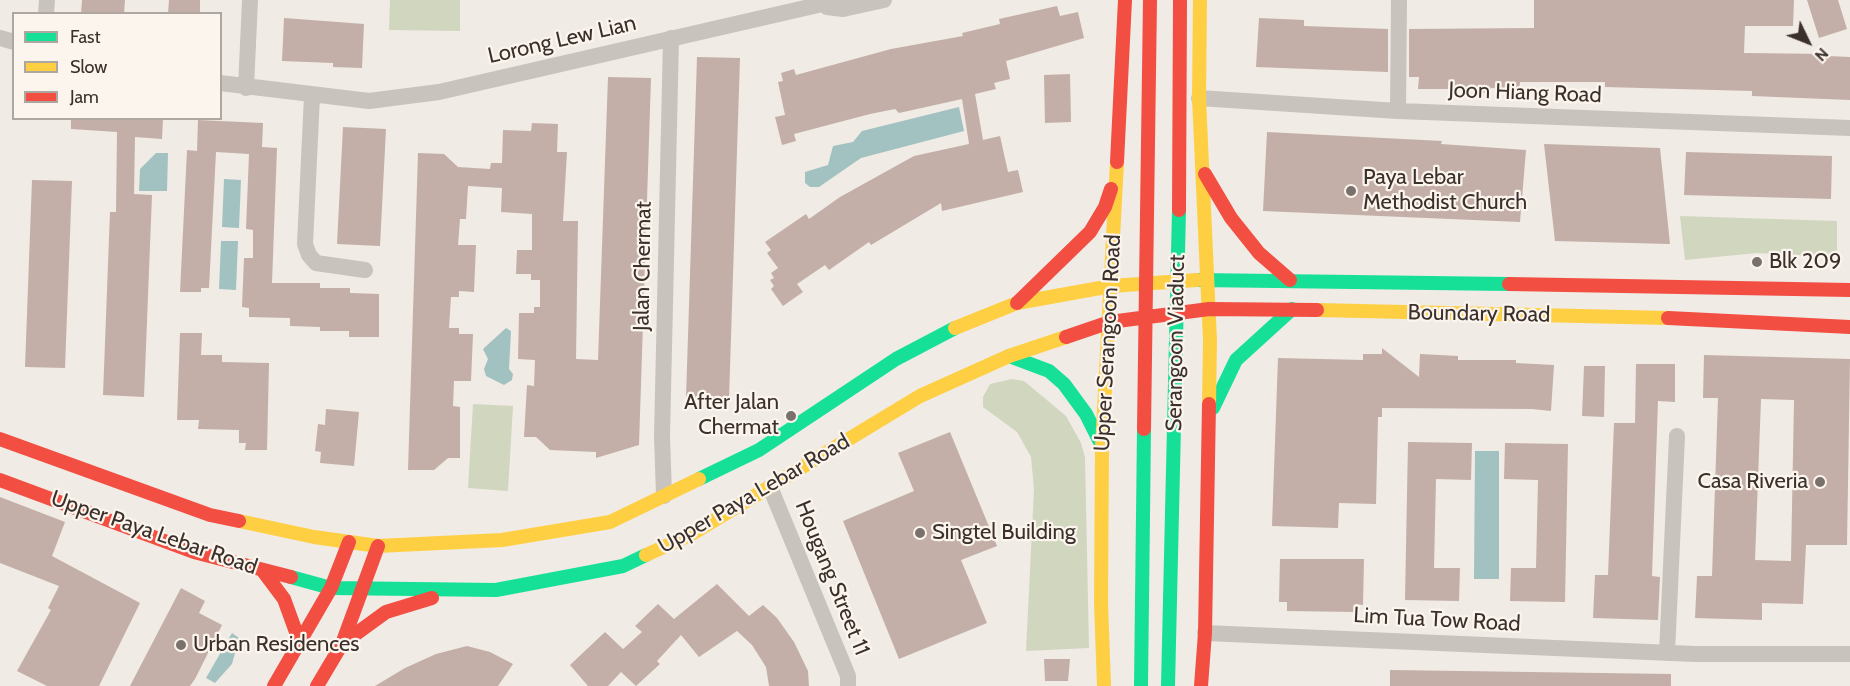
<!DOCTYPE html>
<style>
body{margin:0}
#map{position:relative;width:1850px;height:686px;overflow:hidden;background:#f0ebe5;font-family:Cabin,sans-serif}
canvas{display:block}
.legend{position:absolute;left:12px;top:12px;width:210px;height:108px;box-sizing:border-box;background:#fbf5ee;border:2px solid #aea6a0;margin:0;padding:8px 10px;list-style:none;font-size:18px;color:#3b302b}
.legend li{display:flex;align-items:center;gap:12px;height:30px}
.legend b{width:30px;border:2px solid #aea6a0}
.north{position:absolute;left:1778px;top:12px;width:60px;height:60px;-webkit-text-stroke:4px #fbf5ee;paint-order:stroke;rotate:133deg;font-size:16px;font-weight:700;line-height:24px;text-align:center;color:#3b302b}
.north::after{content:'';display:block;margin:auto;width:21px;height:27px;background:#3b302b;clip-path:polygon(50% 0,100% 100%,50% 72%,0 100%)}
</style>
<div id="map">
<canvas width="1850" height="686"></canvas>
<ul class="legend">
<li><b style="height:8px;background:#16e098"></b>Fast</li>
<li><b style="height:8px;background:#ffcf43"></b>Slow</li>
<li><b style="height:8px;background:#f24e42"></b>Jam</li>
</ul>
<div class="north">N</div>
</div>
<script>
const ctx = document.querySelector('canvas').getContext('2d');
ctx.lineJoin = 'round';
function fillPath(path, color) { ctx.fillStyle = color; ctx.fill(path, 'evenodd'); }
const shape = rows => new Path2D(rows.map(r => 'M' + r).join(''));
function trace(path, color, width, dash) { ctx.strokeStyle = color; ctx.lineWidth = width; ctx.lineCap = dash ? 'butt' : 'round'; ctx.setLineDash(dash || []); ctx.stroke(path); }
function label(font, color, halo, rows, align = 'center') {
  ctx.font = font + ' Cabin,sans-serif'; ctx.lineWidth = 4.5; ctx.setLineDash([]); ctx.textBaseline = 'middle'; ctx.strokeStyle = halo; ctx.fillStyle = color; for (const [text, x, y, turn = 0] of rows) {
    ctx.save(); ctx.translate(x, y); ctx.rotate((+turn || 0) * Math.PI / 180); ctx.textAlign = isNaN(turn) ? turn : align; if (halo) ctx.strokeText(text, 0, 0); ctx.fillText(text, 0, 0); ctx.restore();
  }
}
fillPath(shape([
 [390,0,460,0,460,31,389,30],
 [1680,216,1837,221,1837,257,1757,253,1685,260],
 [1012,379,1024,381,1066,416,1081,443,1085,457,1089,648,1026,651,1034,489,1031,457,1017,432,983,407,983,397,990,384],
 [473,404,513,406,508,491,468,488]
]), '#d1d6bf');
fillPath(shape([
 [959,107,964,131,861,158,819,187,810,187,805,183,805,172,828,165,833,146,853,142,862,131],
 [156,153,168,153,167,191,139,191,140,169],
 [224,179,241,180,239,228,222,227],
 [221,241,238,241,236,290,219,289],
 [506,328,511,331,509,369,513,374,512,380,504,385,486,376,484,369,488,359,483,349],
 [1475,451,1499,451,1499,579,1474,579],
 [232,633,239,638,232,664,215,683,206,678]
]), '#a1c2c1');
fillPath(shape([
 [82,0,125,0,124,14,81,14],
 [169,0,200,0,200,14,168,14],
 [1534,0,1794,0,1793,26,1745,26,1744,53,1828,54,1828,56,1850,57,1850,100,1752,96,1752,91,1605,87,1605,82,1520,82,1519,89,1491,88,1491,93,1476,93,1476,89,1418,89,1419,77,1409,77,1409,29,1534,28],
 [1807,0,1838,0,1847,29,1819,38],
 [1057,6,1060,16,1078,12,1084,38,1006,61,1010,79,994,83,996,89,975,94,983,140,1000,136,1008,172,1018,170,1023,192,942,211,941,203,871,245,869,242,829,270,825,265,797,284,803,292,783,306,771,289,774,286,770,280,774,278,771,273,778,268,767,253,771,250,765,242,806,214,809,219,840,197,914,156,969,144,962,99,899,113,895,109,870,114,794,134,796,141,782,145,775,117,785,115,778,82,783,81,781,73,794,69,796,75,891,49,963,36,962,33,1000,24,999,19],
 [284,18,364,24,362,68,333,67,333,63,282,61],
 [1259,18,1304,20,1304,26,1388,29,1388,72,1256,67],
 [697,57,740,58,729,399,686,398],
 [1070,74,1071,122,1045,123,1044,75],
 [608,77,651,78,639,445,596,458,596,452,550,450,536,437,524,437,527,385,534,386,535,360,518,359,519,313,534,313,534,307,540,307,540,280,531,280,531,274,516,274,517,250,532,250,532,214,501,212,502,188,468,186,466,219,460,219,458,245,476,245,474,292,459,291,459,297,451,297,449,328,459,328,459,334,473,334,471,381,454,381,453,406,460,407,460,458,448,458,434,470,408,470,418,153,444,154,458,167,490,169,491,163,502,163,503,130,531,131,532,123,558,124,557,152,567,152,563,221,578,221,576,359,598,360],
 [71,118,163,118,162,139,135,137,134,194,152,195,144,397,103,395,110,212,116,212,117,132,71,129],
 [198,120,263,123,262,147,277,148,272,283,320,283,320,288,350,288,350,293,379,294,379,337,349,337,349,331,320,331,320,327,290,326,290,318,249,317,249,308,242,307,244,258,253,258,253,230,246,229,249,154,216,152,209,288,201,288,201,292,180,292,187,150,197,151],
 [343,127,386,129,380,246,337,244],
 [1267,132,1442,141,1441,144,1526,150,1520,222,1263,211],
 [1544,144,1660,148,1670,244,1555,241],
 [1686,152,1832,156,1831,199,1684,195],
 [32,180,72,181,65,368,25,367],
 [180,333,202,333,201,355,222,355,222,362,269,363,267,450,245,450,246,443,239,443,239,430,198,429,199,420,177,420],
 [1382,348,1419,377,1420,354,1458,356,1458,360,1516,360,1516,363,1554,365,1551,411,1532,409,1382,408,1382,417,1378,417,1376,504,1339,503,1338,528,1272,526,1278,358,1363,360,1363,354,1382,354],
 [1704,355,1850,359,1847,545,1806,545,1803,604,1762,603,1762,620,1695,618,1697,576,1712,576,1718,398,1703,398],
 [1761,399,1794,400,1791,561,1755,560],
 [1636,364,1675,364,1675,402,1658,401,1652,576,1660,577,1658,620,1593,618,1595,575,1608,575,1614,423,1635,423],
 [1584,366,1605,366,1604,417,1582,416],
 [326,409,359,412,354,466,320,463,321,452,315,451,318,424,325,425],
 [950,432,997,546,961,560,987,623,899,659,843,521,914,491,898,453],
 [1408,442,1472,443,1471,480,1436,479,1434,568,1460,568,1459,601,1405,600],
 [1505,443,1568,444,1565,602,1510,601,1511,568,1536,568,1538,480,1504,479],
 [0,497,65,522,52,556,140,603,99,686,47,686,17,671,51,610,48,608,59,586,0,563],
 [1280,559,1364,559,1363,605,1355,604,1355,612,1287,611,1287,602,1279,602],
 [717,584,749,616,763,605,777,618,794,642,808,671,809,686,769,686,766,667,752,645,737,631,699,657,681,635,657,661,660,664,636,686,621,672,608,686,588,686,570,665,605,632,623,649,642,632,635,626,658,604,674,619],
 [181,588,205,601,199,613,222,625,195,679,190,686,130,686],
 [467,646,490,652,513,664,498,686,375,686,405,668,436,654],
 [1044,659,1070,659,1068,681,1045,681],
 [1390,670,1671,674,1671,686,1390,686]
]), '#c3afa7');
trace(shape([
 [827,7,843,9,884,0],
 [46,14,47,0],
 [0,38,14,42],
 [220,83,369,101,439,92,840,0],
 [246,88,250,0],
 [312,96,305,244,309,255,316,263,365,270],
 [1199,98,1398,111,1850,128],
 [1398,111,1399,0],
 [770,487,848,676,848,686],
 [664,496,662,436,671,38],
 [1205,633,1695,654,1850,654],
 [1667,653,1677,436]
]), '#c9c3be', 16);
trace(shape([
 [1197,280,1509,284],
 [1009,356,1049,371,1064,384,1086,414,1102,446],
 [1213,408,1236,360,1292,309],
 [699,479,759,450,896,359,955,328],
 [291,577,331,588,496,590,623,566,646,555],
 [1141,686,1144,429],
 [1168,686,1179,210]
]), '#16e098', 14);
trace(shape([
 [1200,0,1199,98,1210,341,1209,404],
 [1317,310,1668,318],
 [955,328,1017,303,1111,286,1197,280],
 [239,521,314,537,378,546,502,540,610,522,699,479],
 [646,555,690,535,920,396,1009,356,1066,337],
 [1104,686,1101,603,1102,447,1117,162]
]), '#ffcf43', 14);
trace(shape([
 [1117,162,1125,0],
 [1205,174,1231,218,1259,253,1290,280],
 [1179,210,1180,0],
 [1509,284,1850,290],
 [1017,303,1090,232,1105,207,1111,189],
 [1668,318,1850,327],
 [1066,337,1110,322,1209,309,1317,310],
 [1144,429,1150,0],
 [0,439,210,515,239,521],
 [0,480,194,552,291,577],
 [263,571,284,599,300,643],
 [342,644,386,612,432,598],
 [274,686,331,588,349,542],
 [317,686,342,644,378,546],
 [1201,686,1205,633,1209,404]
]), '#f24e42', 14);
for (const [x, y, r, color] of [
 [1351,191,6,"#7a716c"],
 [1757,262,6,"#7a716c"],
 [791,416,6,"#7a716c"],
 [1820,482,6,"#7a716c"],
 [920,533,6,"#7a716c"],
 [181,645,6,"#7a716c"]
]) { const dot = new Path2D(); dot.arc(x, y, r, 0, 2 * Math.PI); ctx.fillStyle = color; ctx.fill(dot); trace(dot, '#fbf5ee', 2); }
label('22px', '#3b302b', '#fbf5ee', [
 ["Lorong Lew Lian",562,40,-13],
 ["Joon Hiang Road",1525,93,2],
 ["Jalan Chermat",643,266,-89],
 ["Boundary Road",1479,314,1],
 ["Upper Serangoon Road",1108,343,-87],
 ["Serangoon Viaduct",1176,343,-89],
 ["Upper Paya Lebar Road",754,494,-30],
 ["Upper Paya Lebar Road",154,533,19],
 ["Hougang Street 11",832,578,68],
 ["Lim Tua Tow Road",1437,620,3]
]);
label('22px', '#3b302b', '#fbf5ee', [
 ["Paya Lebar",1363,178],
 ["Methodist Church",1363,203],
 ["Blk 209",1769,262],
 ["After Jalan",779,403,"right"],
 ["Chermat",779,428,"right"],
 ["Casa Riveria",1808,482,"right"],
 ["Singtel Building",932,533],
 ["Urban Residences",193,645]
], 'left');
</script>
